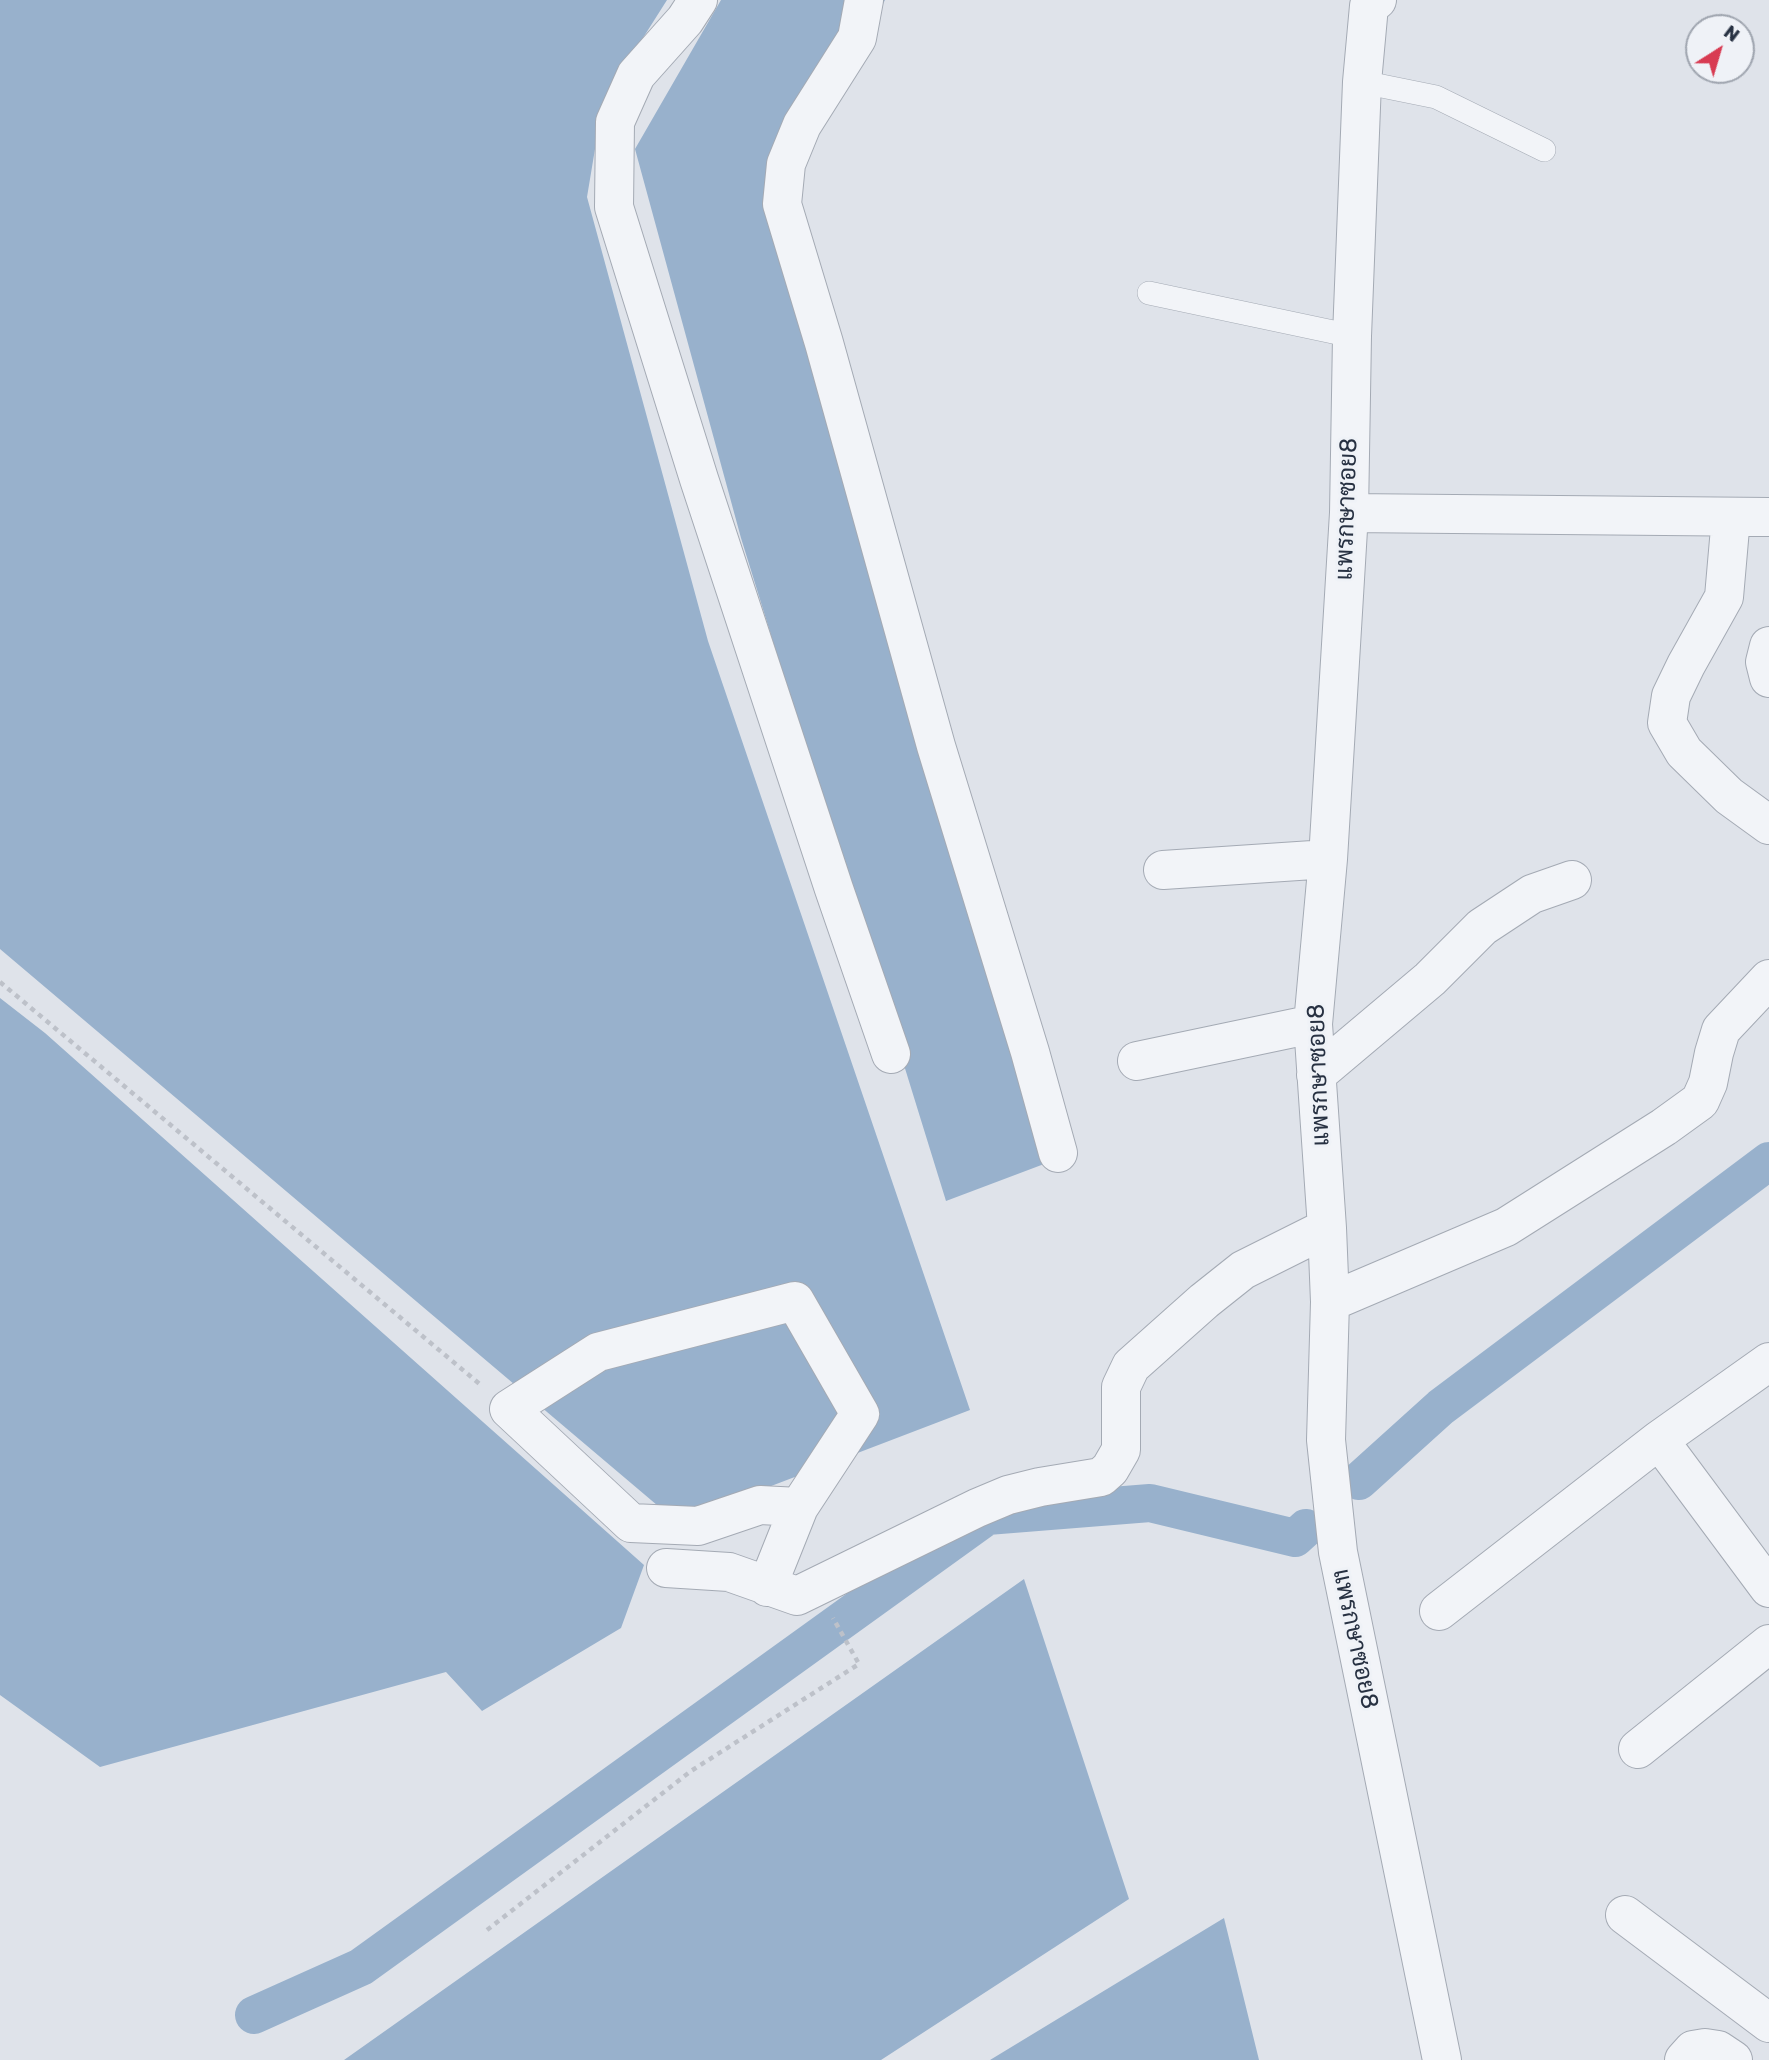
<!DOCTYPE html>
<meta charset="utf-8">
<style>
body{margin:0}
#map{position:relative;width:1769px;height:2060px;overflow:hidden;background:#dfe3ea;font-family:Rubik,sans-serif}
canvas{display:block}
.north{position:absolute;left:1685px;top:14px;width:70px;height:70px;box-sizing:border-box;background:#eff2f7;border:2px solid #9fa5af;border-radius:50%;rotate:37deg;font-size:19px;font-weight:700;line-height:28px;text-align:center;color:#273142}
.north::after{content:'';display:block;margin:auto;width:24px;height:32px;background:#d83b52;clip-path:polygon(50% 0,100% 100%,50% 72%,0 100%)}
</style>
<div id="map">
<canvas width="1769" height="2060"></canvas>
<div class="north">N</div>
</div>
<script>
const ctx = document.querySelector('canvas').getContext('2d');
ctx.lineJoin = 'round';
function fillPath(path, color) { ctx.fillStyle = color; ctx.fill(path, 'evenodd'); }
const shape = rows => new Path2D(rows.map(r => 'M' + r).join(''));
function trace(path, color, width, dash) { ctx.strokeStyle = color; ctx.lineWidth = width; ctx.lineCap = dash ? 'butt' : 'round'; ctx.setLineDash(dash || []); ctx.stroke(path); }
function label(font, color, halo, rows, align = 'center') {
  ctx.font = font + ' Rubik,Sarabun,sans-serif'; ctx.lineWidth = 6; ctx.setLineDash([]); ctx.textBaseline = 'middle'; ctx.strokeStyle = halo; ctx.fillStyle = color; for (const [text, x, y, turn = 0] of rows) {
    ctx.save(); ctx.translate(x, y); ctx.rotate((+turn || 0) * Math.PI / 180); ctx.textAlign = isNaN(turn) ? turn : align; if (halo) ctx.strokeText(text, 0, 0); ctx.fillText(text, 0, 0); ctx.restore();
  }
}
fillPath(shape([
 [0,0,667,0,603,101,587,197,708,641,970,1410,677,1522,0,949],
 [721,0,885,0,789,181,1060,1158,946,1201,741,538,635,149],
 [0,998,45,1033,644,1565,621,1628,482,1711,446,1672,100,1767,0,1695],
 [1024,1579,1129,1899,881,2060,344,2060],
 [1224,1918,1259,2060,990,2060]
]), '#98b1cc');
trace(shape([
 [1359,1481,1441,1407,1769,1161],
 [254,2015,361,1967,987,1516,1150,1503,1295,1538,1306,1528]
]), '#98b1cc', 38);
const service = shape([
 [1362,82,1436,97,1544,150],
 [1149,293,1352,336]
]);
const minor = shape([
 [698,0,685,20,636,75,615,122,614,207,699,479,834,889,891,1054],
 [864,0,857,38,802,125,786,164,782,204,824,343,936,746,1030,1052,1058,1153],
 [1377,0,1369,6,1362,82,1352,336,1349,513,1328,859,1313,1024,1327,1228,1330,1302,1326,1440,1338,1552,1442,2060],
 [1349,513,1769,517],
 [1731,517,1724,597,1686,665,1671,696,1667,723,1684,752,1729,796,1769,825],
 [1769,646,1765,662,1769,678],
 [1163,870,1328,859],
 [1137,1061,1313,1024],
 [1316,1075,1430,979,1482,927,1532,894,1572,880],
 [1330,1302,1506,1227,1664,1127,1700,1101,1708,1083,1714,1053,1721,1030,1769,979],
 [1659,1440,1769,1362],
 [666,1568,729,1572,797,1596,977,1508,1008,1495,1040,1487,1101,1477,1110,1469,1121,1450,1121,1387,1131,1366,1204,1301,1243,1270,1327,1228],
 [767,1587,799,1507,860,1414,795,1301,598,1352,509,1409,631,1523,698,1526,760,1505,799,1507],
 [1439,1611,1659,1440,1769,1588],
 [1638,1749,1769,1644],
 [1625,1915,1769,2023],
 [1684,2060,1693,2050,1705,2048,1718,2050,1733,2060]
]);
trace(service, '#a4aab4', 24);
trace(minor, '#a4aab4', 40);
trace(shape([
 [0,982,482,1386],
 [487,1930,691,1771,859,1664,833,1618]
]), '#bdc1c9', 4.5, [5, 5]);
trace(service, '#f2f4f8', 23);
trace(minor, '#f2f4f8', 38);
label('24px', '#273142', '#eff2f7', [
 ["แพรกษาซอย8",1347,509,-88],
 ["แพรกษาซอย8",1319,1075,-92],
 ["แพรกษาซอย8",1355,1639,78]
]);
</script>
